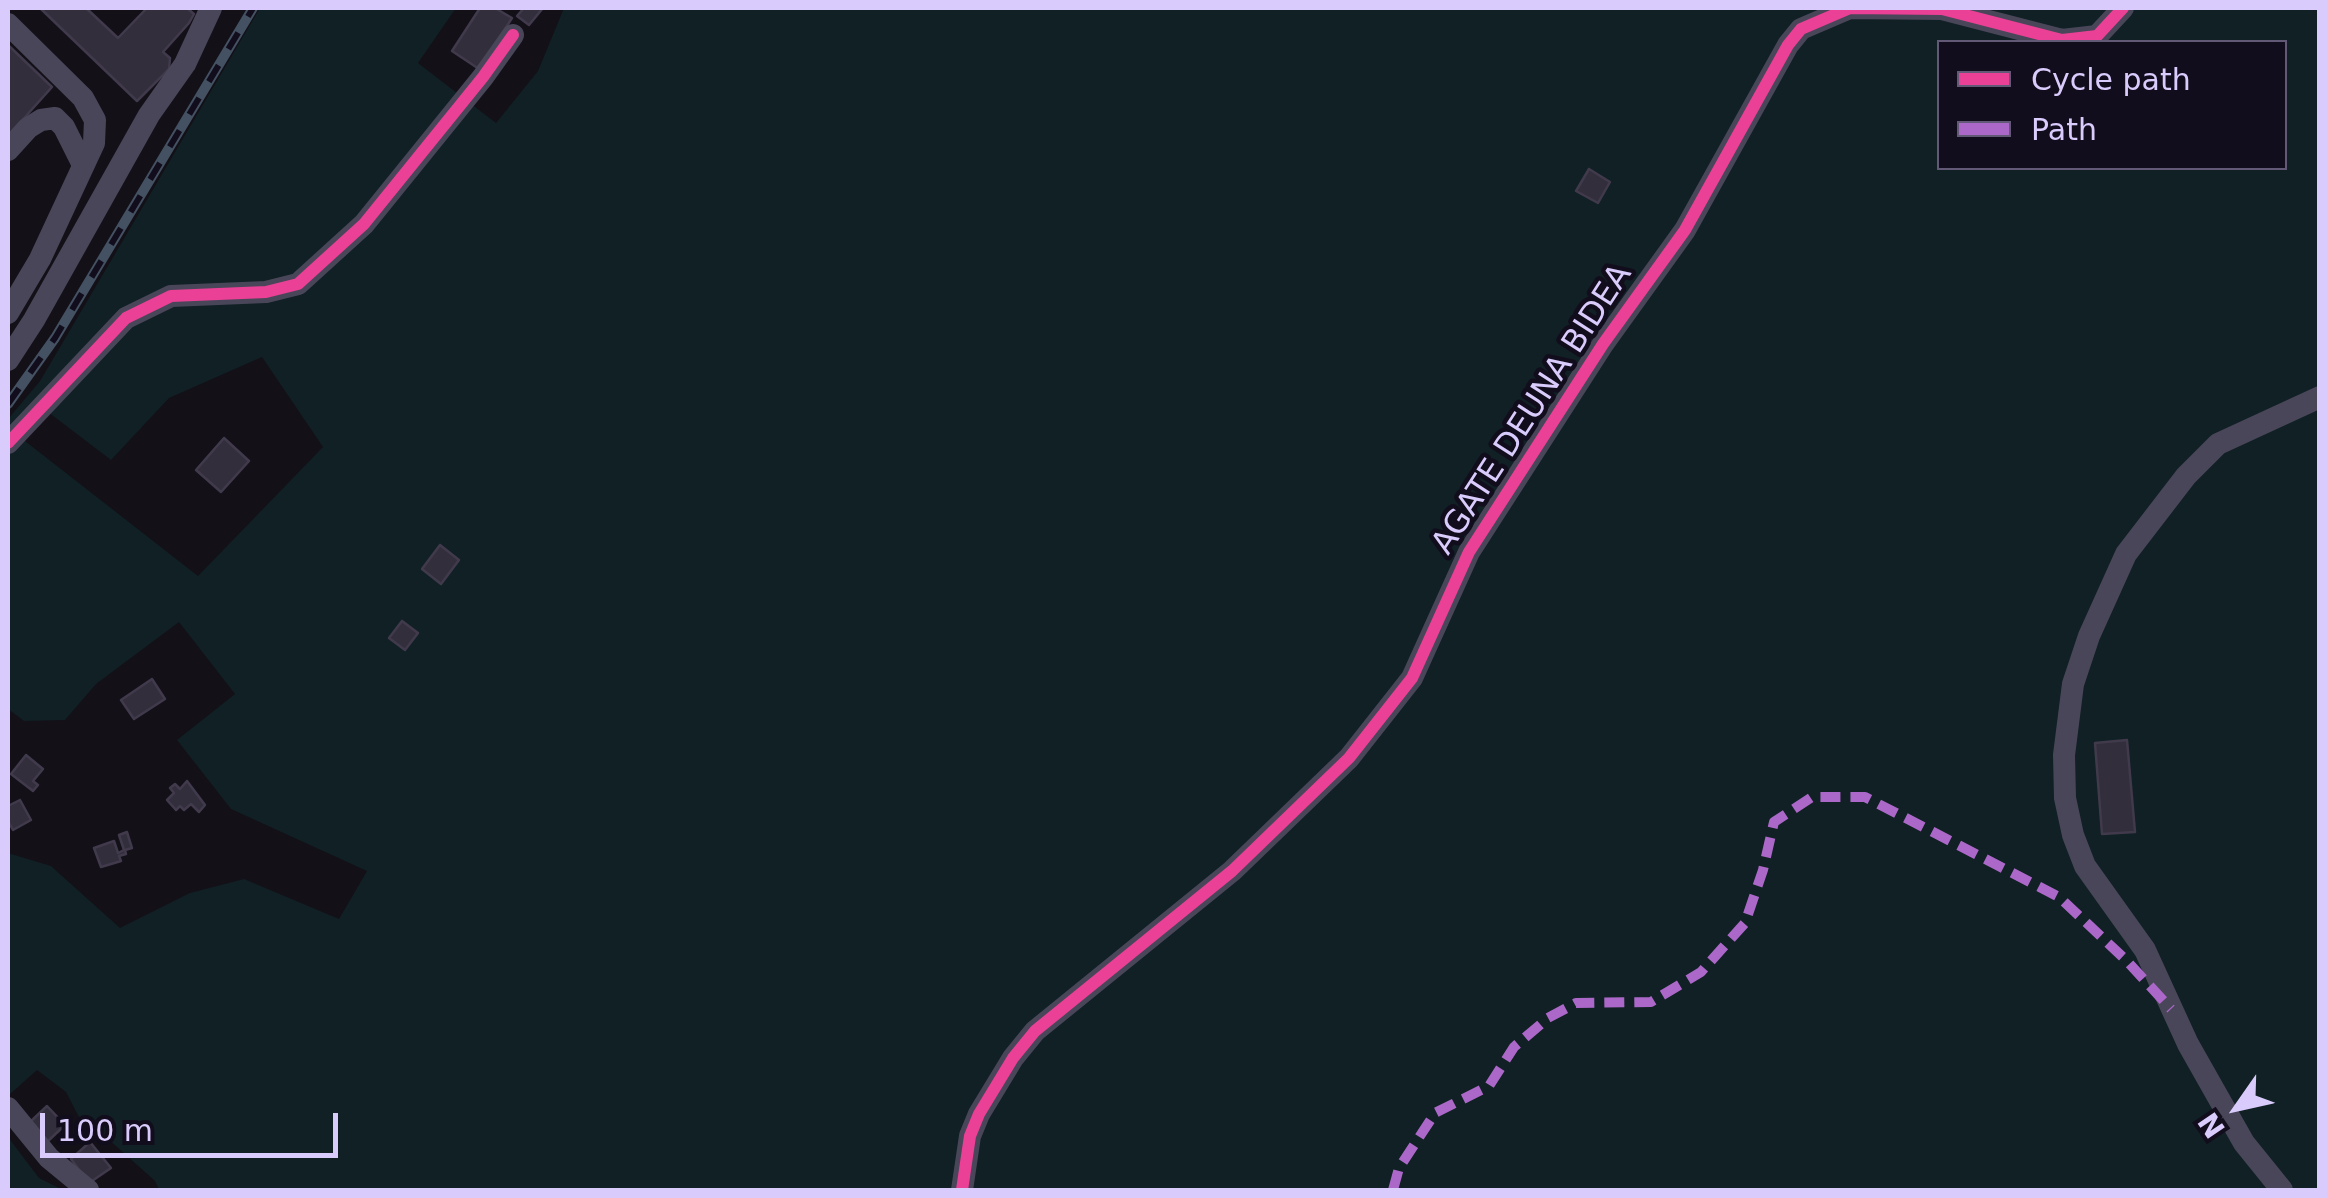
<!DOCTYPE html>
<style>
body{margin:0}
#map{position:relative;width:2327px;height:1198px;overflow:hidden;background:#131018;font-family:"DejaVu Sans",sans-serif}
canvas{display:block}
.frame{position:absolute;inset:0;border:10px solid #d9cbfc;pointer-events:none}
.legend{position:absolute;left:1937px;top:40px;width:350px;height:130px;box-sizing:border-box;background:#120d1c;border:2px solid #625976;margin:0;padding:12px 18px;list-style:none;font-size:30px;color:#d9cbfc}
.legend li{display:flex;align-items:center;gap:20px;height:50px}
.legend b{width:50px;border:2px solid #625976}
.north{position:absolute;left:2187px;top:1058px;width:100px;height:100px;-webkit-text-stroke:8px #120d1c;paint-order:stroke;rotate:236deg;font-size:28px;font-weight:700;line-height:40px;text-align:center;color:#d9cbfc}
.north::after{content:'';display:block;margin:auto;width:35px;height:45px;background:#d9cbfc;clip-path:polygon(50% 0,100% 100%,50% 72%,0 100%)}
.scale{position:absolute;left:40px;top:1113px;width:298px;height:45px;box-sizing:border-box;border:5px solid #d9cbfc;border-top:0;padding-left:12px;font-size:30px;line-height:35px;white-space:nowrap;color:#d9cbfc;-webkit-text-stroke:8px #120d1c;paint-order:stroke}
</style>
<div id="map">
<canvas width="2327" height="1198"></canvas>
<div class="frame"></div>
<ul class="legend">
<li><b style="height:12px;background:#ea4096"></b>Cycle path</li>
<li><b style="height:12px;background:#ac68c9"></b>Path</li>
</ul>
<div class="north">N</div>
<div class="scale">100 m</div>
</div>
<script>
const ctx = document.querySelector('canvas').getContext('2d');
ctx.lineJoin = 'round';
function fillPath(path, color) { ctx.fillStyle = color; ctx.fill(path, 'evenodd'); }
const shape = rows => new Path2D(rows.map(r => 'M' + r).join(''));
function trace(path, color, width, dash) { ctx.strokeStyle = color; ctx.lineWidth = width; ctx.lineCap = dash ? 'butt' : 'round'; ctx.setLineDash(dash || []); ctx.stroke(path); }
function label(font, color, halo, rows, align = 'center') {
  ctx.font = font + ' "DejaVu Sans",sans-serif'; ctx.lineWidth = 9; ctx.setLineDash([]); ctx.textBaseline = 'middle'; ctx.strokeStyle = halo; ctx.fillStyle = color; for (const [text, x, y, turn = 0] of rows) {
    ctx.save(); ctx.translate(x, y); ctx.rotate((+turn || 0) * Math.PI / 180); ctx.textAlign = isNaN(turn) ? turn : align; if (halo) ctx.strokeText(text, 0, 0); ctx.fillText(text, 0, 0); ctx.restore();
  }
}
fillPath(shape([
 [260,8,456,8,418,63,496,123,538,71,564,8,2319,8,2319,1190,159,1190,155,1181,107,1138,82,1123,66,1092,37,1070,8,1096,8,853,51,866,120,928,190,893,244,879,339,919,367,871,231,809,177,740,235,694,179,622,96,684,65,720,24,721,8,709,8,419,40,381],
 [1940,42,2284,42,2284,168,1940,168],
 [262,357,323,447,198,576,25,441,48,412,111,460,169,398],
 [8,1137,39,1178,63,1190,8,1190]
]), '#102024');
const building = shape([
 [40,8,86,8,118,38,147,8,187,8,194,14,189,23,163,52,170,58,169,69,137,101,40,8],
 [480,8,495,8,512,18,479,69,452,51,480,8],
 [524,8,543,8,529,25,517,16,524,8],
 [8,45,52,87,8,136,8,45],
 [1589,169,1610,182,1598,203,1576,191,1589,169],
 [224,438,249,461,221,492,196,470,224,438],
 [440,545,459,560,441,584,422,569,440,545],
 [402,621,418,633,405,650,389,638,402,621],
 [152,679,165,699,134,719,121,700,152,679],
 [2127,740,2135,832,2102,834,2095,743,2127,740],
 [26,755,43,769,33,781,38,785,33,791,11,774,26,755],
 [187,781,205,805,199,812,191,804,184,810,180,806,176,810,167,800,174,793,170,788,175,784,180,789,187,781],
 [20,800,31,820,13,830,8,821,8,806,20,800],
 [127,832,132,848,125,850,126,854,119,856,121,861,101,867,94,848,114,841,118,853,124,850,119,835,127,832],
 [47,1106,65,1125,47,1142,29,1123,47,1106],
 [90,1142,111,1168,89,1183,71,1159,90,1142]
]);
fillPath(building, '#322e3b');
trace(building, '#413a4c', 2.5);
trace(shape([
 [8,24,83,98,95,120,94,143,40,259,8,313],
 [8,150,28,128,41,120,55,118,64,127,83,165],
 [8,360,34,320,149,115,185,64,211,8],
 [8,443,126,318,171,296,266,292,298,284,364,224,483,77,513,35],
 [8,1108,49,1158,88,1190],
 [962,1190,970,1136,979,1114,1013,1058,1035,1031,1232,871,1349,758,1412,678,1469,552,1603,344,1685,230,1788,45,1801,29,1850,8,1942,9,2062,40,2097,36,2123,8],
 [2282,1190,2244,1143,2188,1044,2145,950,2085,866,2073,835,2065,798,2064,755,2073,684,2089,636,2126,554,2186,476,2218,444,2320,397]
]), '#494659', 22);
const rail = shape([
 [8,404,55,338,253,8]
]);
trace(rail, '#435162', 10);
trace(rail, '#120d1c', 6, [19]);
trace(shape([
 [1393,1190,1399,1168,1435,1113,1489,1086,1514,1047,1548,1018,1576,1003,1651,1002,1701,972,1745,923,1763,870,1774,822,1812,797,1865,797,2059,897,2127,961,2171,1009]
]), '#ac68c9', 10, [20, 10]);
trace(shape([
 [8,443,126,318,171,296,266,292,298,284,364,224,483,77,513,35],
 [962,1190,970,1136,979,1114,1013,1058,1035,1031,1232,871,1349,758,1412,678,1469,552,1603,344,1685,230,1788,45,1801,29,1850,8,1942,9,2062,40,2097,36,2123,8]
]), '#ea4096', 12);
label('32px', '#d9cbfc', '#120d1c', [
 ["AGATE DEUNA BIDEA",1533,410,-57]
]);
</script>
